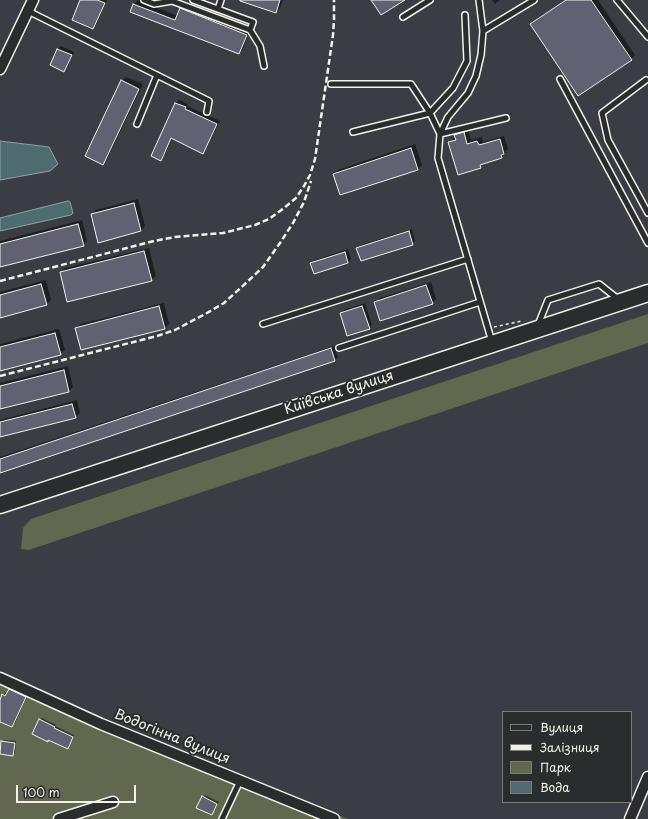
<!DOCTYPE html>
<meta charset="utf-8">
<style>
body{margin:0}
#map{position:relative;width:648px;height:819px;overflow:hidden;background:#3a3d43;font-family:"Playpen Sans",sans-serif}
canvas{display:block}
.legend{position:absolute;left:502px;top:711px;width:130px;height:92px;box-sizing:border-box;background:#2a2d2e;border:1px solid #7b7b78;margin:0;padding:5px 7px;list-style:none;font-size:12px;color:#f4f1e8}
.legend li{display:flex;align-items:center;gap:8px;height:20px}
.legend b{width:20px;border:1px solid #7b7b78}
.scale{position:absolute;left:16px;top:785px;width:120px;height:18px;box-sizing:border-box;border:2px solid #f4f1e8;border-top:0;padding-left:5px;font-size:12px;line-height:14px;white-space:nowrap;color:#f4f1e8;-webkit-text-stroke:3px #2a2d2e;paint-order:stroke}
</style>
<div id="map">
<canvas width="648" height="819"></canvas>
<ul class="legend">
<li><b style="height:5px;background:#2a2d2e"></b>Вулиця</li>
<li><b style="height:5px;background:#f4f1e8"></b>Залізниця</li>
<li><b style="height:11px;background:#61684f"></b>Парк</li>
<li><b style="height:11px;background:#4e6b72"></b>Вода</li>
</ul>
<div class="scale">100 m</div>
</div>
<script>
const ctx = document.querySelector('canvas').getContext('2d');
ctx.lineJoin = 'round';
function fillPath(path, color) { ctx.fillStyle = color; ctx.fill(path, 'evenodd'); }
const shape = rows => new Path2D(rows.map(r => 'M' + r).join(''));
function trace(path, color, width, dash) { ctx.strokeStyle = color; ctx.lineWidth = width; ctx.lineCap = dash ? 'butt' : 'round'; ctx.setLineDash(dash || []); ctx.stroke(path); }
function label(font, color, halo, rows, align = 'center') {
  ctx.font = font + ' "Playpen Sans",sans-serif'; ctx.lineWidth = 4; ctx.setLineDash([]); ctx.textBaseline = 'middle'; ctx.strokeStyle = halo; ctx.fillStyle = color; for (const [text, x, y, turn = 0] of rows) {
    ctx.save(); ctx.translate(x, y); ctx.rotate((+turn || 0) * Math.PI / 180); ctx.textAlign = isNaN(turn) ? turn : align; if (halo) ctx.strokeText(text, 0, 0); ctx.fillText(text, 0, 0); ctx.restore();
  }
}
fillPath(shape([
 [648,314,648,343,29,550,21,549,23,528,31,519],
 [0,685,43,699,142,735,348,819,0,819]
]), '#61684f');
const water = shape([
 [0,141,49,147,58,164,50,171,0,180,0,141],
 [68,201,70,202,73,213,71,215,0,231,0,218,68,201]
]);
fillPath(water, '#4e6b72');
trace(water, '#90a1a1', 1);
fillPath(shape([
 [82,0,107,0,96,25,93,28],
 [138,0,178,16,181,9,185,5,250,30,243,49,239,53,134,4],
 [239,0,283,0,280,8,276,12],
 [492,0,500,0,495,4],
 [565,0,598,0,635,55,631,59,531,24,536,20],
 [61,46,74,52,67,68,64,71,51,65,58,49],
 [126,77,143,84,107,159,103,163,122,81],
 [179,100,188,104,187,106,220,121,206,149,203,152,172,138,164,156,161,159,152,155,176,103],
 [468,129,471,140,482,137,483,142,504,136,508,149,505,152,506,153,501,157,484,163,480,167,449,143,454,138,456,138,456,135,460,131],
 [415,144,422,165,418,169,334,174,338,170],
 [138,199,145,226,141,231,92,215,96,210],
 [82,220,87,241,83,245,0,266,0,241],
 [412,229,415,241,412,244,358,248,361,245],
 [149,248,156,276,151,280,61,272,65,268],
 [348,249,351,259,348,262,315,273,312,263,315,260],
 [46,280,51,300,47,304,0,317,0,292],
 [431,282,436,299,432,303,375,303,380,298],
 [164,303,169,324,165,328,76,328,81,324],
 [365,303,372,325,369,328,341,313,344,310],
 [59,329,65,350,60,354,0,370,0,344],
 [334,346,338,357,335,360,0,472,0,457],
 [68,366,73,387,69,391,0,408,0,383],
 [77,400,80,413,75,417,0,436,0,420],
 [12,687,28,694,15,723,12,726,0,720,0,702,3,695,6,692,8,693],
 [42,718,56,725,55,726,74,735,69,746,40,720],
 [4,740,16,741,15,753,13,755,2,742],
 [205,795,219,802,211,814,203,797]
]), '#0007');
const building = shape([
 [80,0,97,0,105,3,93,29,72,20,80,0],
 [240,0,280,0,276,13,240,1,240,0],
 [371,0,405,0,381,15,371,0],
 [566,0,591,0,632,60,578,96,530,24,566,0],
 [133,4,175,20,180,8,247,35,239,54,130,12,133,4],
 [57,49,72,55,64,72,50,65,57,49],
 [121,80,139,89,103,165,85,156,121,80],
 [175,103,186,107,185,109,217,124,203,154,171,138,161,161,151,156,175,103],
 [464,132,467,144,477,141,479,145,500,139,504,154,501,155,502,158,480,165,481,168,458,175,448,142,456,140,454,135,464,132],
 [411,148,418,170,340,195,333,174,411,148],
 [134,203,141,231,98,243,91,214,134,203],
 [78,224,84,246,0,267,0,244,78,224],
 [409,231,413,245,361,261,356,248,409,231],
 [144,251,152,281,67,302,60,272,144,251],
 [345,252,348,263,314,274,310,263,345,252],
 [41,284,47,305,0,318,0,295,41,284],
 [426,285,433,304,380,321,374,302,426,285],
 [159,306,165,329,81,350,75,328,159,306],
 [362,306,370,329,347,336,340,313,362,306],
 [55,333,61,355,0,371,0,347,55,333],
 [331,348,335,361,0,473,0,459,331,348],
 [64,370,69,392,0,409,0,386,64,370],
 [72,404,76,418,0,437,0,422,72,404],
 [9,689,26,697,12,727,0,722,0,700,2,694,5,696,9,689],
 [39,719,55,727,54,728,73,737,68,749,48,740,48,742,32,734,39,719],
 [1,741,15,743,13,756,0,754,1,741],
 [202,796,217,804,212,815,196,808,202,796]
]);
fillPath(building, '#616173');
trace(building, '#f4f1e8', 1);
const service = shape([
 [144,0,154,4,172,1,250,30,260,46,264,66],
 [193,0,253,22,250,30],
 [479,0,483,31,481,55,476,76,468,93,448,117,440,134,438,158,492,342],
 [617,0,648,37],
 [218,9,221,0],
 [28,11,209,101,207,112],
 [403,17,430,0],
 [483,31,534,0],
 [560,79,648,243],
 [646,80,602,113,608,140,648,213],
 [331,84,411,84,430,113,453,88,467,61,465,15],
 [137,124,157,75],
 [353,132,430,113,440,134,506,118],
 [263,324,468,259],
 [538,325,548,300,599,284,618,299],
 [339,348,480,302],
 [222,819,240,781]
]);
const minor = shape([
 [0,69,33,0],
 [0,678,101,724,334,819],
 [59,819,113,802],
 [630,819,648,777]
]);
const trunk = shape([
 [0,505,648,293]
]);
trace(service, '#f4f1e8', 8);
trace(minor, '#f4f1e8', 13);
trace(trunk, '#f4f1e8', 19);
trace(shape([
 [494,327,522,321]
]), '#f4f1e8', 1.5, [3, 3]);
trace(service, '#2a2d2e', 5);
trace(minor, '#2a2d2e', 10);
trace(trunk, '#2a2d2e', 16);
trace(shape([
 [0,281,154,241,175,237,223,233,255,225,269,219,284,208,296,198,304,186,310,175,315,159,333,35,334,20,334,0],
 [0,376,157,336,175,330,207,313,224,303,246,283,263,267,280,243,293,223,304,202,311,181]
]), '#f4f1e8', 2.5, [6, 3]);
label('14px', '#f4f1e8', '#2a2d2e', [
 ["Київська вулиця",339,393,-18],
 ["Водогінна вулиця",172,737,22]
]);
</script>
